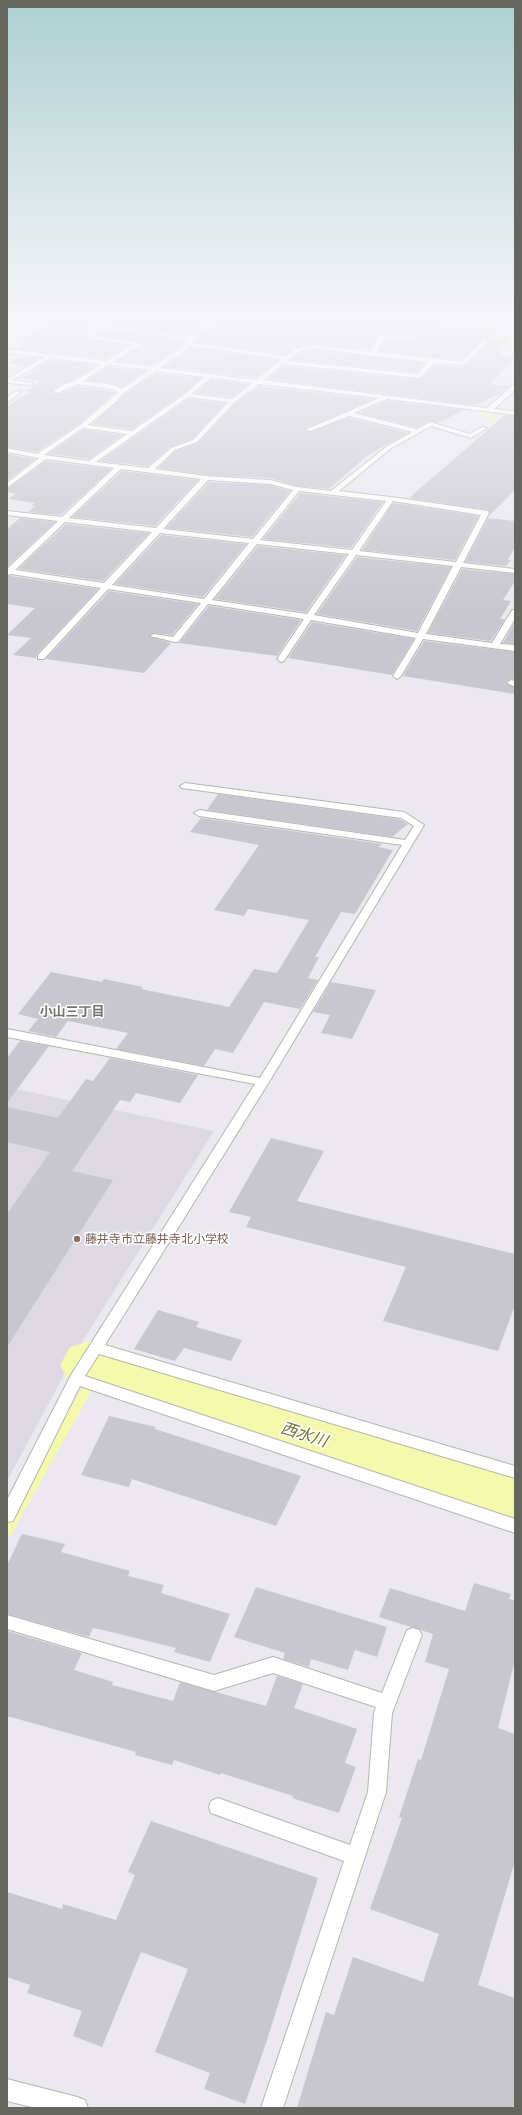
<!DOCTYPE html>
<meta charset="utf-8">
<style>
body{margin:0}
#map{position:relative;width:522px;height:2115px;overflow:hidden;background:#ebe8f0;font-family:Mulish,sans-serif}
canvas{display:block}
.frame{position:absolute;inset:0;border:8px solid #65675f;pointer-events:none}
</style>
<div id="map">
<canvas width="522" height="2115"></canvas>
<div class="frame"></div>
</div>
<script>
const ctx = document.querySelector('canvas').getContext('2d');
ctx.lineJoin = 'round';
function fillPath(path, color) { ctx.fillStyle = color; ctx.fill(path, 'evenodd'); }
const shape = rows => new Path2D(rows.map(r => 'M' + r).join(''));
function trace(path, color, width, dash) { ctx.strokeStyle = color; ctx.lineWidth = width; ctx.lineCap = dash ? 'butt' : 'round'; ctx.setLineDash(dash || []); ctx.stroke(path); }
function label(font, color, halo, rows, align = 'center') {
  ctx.font = font + ' Mulish,"Noto Sans JP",sans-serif'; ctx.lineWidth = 3; ctx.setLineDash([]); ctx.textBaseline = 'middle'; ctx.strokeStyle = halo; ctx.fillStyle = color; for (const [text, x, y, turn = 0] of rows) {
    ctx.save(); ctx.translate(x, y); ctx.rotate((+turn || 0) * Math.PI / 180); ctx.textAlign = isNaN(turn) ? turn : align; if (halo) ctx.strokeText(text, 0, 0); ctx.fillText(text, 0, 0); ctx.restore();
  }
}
fillPath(shape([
 [7,1087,214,1131,79,1347,7,1481]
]), '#dcd9e3');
trace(shape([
 [478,334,515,339],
 [482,412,489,415,495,422,515,432]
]), '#f5f9ae', 4.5);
trace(shape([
 [7,1532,99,1367]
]), '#f5f9ae', 10);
fillPath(shape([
 [94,1340,515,1475,515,1533,70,1383,60,1365,70,1347,94,1340]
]), '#f5f9ae');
fillPath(shape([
 [74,315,218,315,191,334,107,325,108,322,104,319],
 [229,315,450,315,441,324,496,330,488,337,509,339,500,348,505,349,498,355,515,357,490,384,509,386,501,393,476,405,267,379,283,366,420,379,435,365,466,366,488,343,488,340,482,339,461,360,379,351,385,338,418,338,415,332,380,332,370,350,318,344,297,347,286,354,195,342],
 [60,318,64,320,97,324,85,335,86,339,128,346,106,359,17,349,27,343,18,342],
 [103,331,187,340,153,365,117,361,142,343,97,335],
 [191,348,278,360,256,378,164,367],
 [318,351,373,357,425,363,417,372,291,360,302,352],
 [22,356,39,358,26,366,8,363],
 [51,360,97,365,74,380,66,382,53,390,53,394,59,394,77,386,115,392,79,424,37,452,7,447,7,406,30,392,26,391,41,381,20,378,41,368,38,367],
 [108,367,145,371,122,387,113,384,87,380],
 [156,373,201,378,184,393,132,429,92,424,125,394],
 [211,380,248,384,232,397,196,393],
 [259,386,373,399,306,428,307,432,349,418,408,433,368,455,329,489,297,486,270,478,206,475,158,468,176,451,198,443,236,403],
 [188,399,225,403,192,439,170,447,148,466,100,461],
 [387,401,464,410,438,423,429,421,417,427,359,413],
 [505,415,515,416,515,490,489,516,490,512,488,510,409,498],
 [83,430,123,435,89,459,48,454],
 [7,454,35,459,7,481],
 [46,461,111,469,61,515,28,512,35,506,31,506,35,503,8,499,16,494,7,492,7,489],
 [122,471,198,480,155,526,72,517],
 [209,482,270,485,290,491,252,537,166,528],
 [300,493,383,502,351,548,263,539],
 [393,503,402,504,479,516,455,560,362,550],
 [20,518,55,522,7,567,7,529],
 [488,518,515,521,515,547,508,560,511,560,506,566,465,562],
 [66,524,149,533,103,581,18,569],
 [161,535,246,544,203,597,115,584],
 [258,546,346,555,306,612,215,599],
 [357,557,451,567,417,631,317,614],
 [462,569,515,574,515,581,503,600,511,601,500,619,505,619,491,641,428,633],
 [7,576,11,576,98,589,37,654,36,658,13,655,31,638,7,635,35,608,7,604],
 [109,591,198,604,172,635,154,633,149,636,171,643,144,673,46,659],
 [209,606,301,620,277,656,179,643],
 [312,622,414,639,392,675,288,658],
 [515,622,515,644,503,643],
 [424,641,515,652,515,679,510,679,506,683,515,688,515,694,403,676],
 [218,794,392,818,401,820,408,824,392,837,207,810],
 [201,818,382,844,378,847,393,850,355,914,341,912,315,957,319,957,308,978,318,980,300,1009,264,1002,233,1053,215,1049,204,1066,116,1049,128,1033,68,1021,56,1037,28,1031,38,1019,18,1014,51,972,102,982,104,979,143,987,141,989,229,1007,254,969,277,973,309,920,248,909,244,916,214,910,259,845,190,832],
 [331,982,376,990,352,1039,321,1033,330,1015,313,1012],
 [20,1041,49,1046,7,1103,7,1058],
 [110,1058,198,1075,180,1103,136,1093,130,1102,120,1100,72,1171,113,1180,7,1347,7,1214,50,1152,7,1142,7,1107,58,1118,86,1079,93,1081],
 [271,1138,324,1151,297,1201,515,1254,515,1305,498,1351,383,1321,406,1267,246,1227,251,1217,229,1212],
 [158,1310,199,1322,196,1327,242,1340,231,1361,184,1348,175,1361,134,1349],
 [109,1416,156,1427,155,1429,301,1476,276,1526,132,1479,129,1487,81,1475],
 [22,1534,65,1544,61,1552,130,1571,128,1576,164,1585,161,1593,230,1614,210,1662,174,1652,176,1648,103,1630,93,1628,89,1637,7,1614,7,1565],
 [474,1583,511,1594,509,1599,515,1600,515,1660,498,1728,515,1734,515,1861,478,1985,515,1998,515,2108,297,2108,326,2012,334,2015,353,1957,423,1982,439,1934,370,1909,402,1818,399,1817,418,1759,421,1760,449,1669,425,1662,433,1634,379,1617,390,1588,465,1611],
 [256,1587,387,1627,377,1657,355,1650,348,1670,311,1659,309,1667,283,1659,285,1653,234,1637],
 [7,1631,82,1653,74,1670,113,1682,112,1685,173,1701,180,1682,266,1706,277,1676,303,1684,294,1708,357,1729,345,1763,356,1767,339,1813,292,1798,293,1796,221,1773,220,1775,174,1760,172,1765,135,1755,136,1752,7,1716],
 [151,1821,318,1878,267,2040,245,2104,204,2089,210,2073,155,2052,188,1969,141,1952,102,2047,73,2036,82,2011,27,1993,30,1985,7,1977,7,1892,62,1909,63,1904,116,1920,135,1875,128,1872]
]), '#c8c6ce');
const street = shape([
 [60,315,104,320,107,322,105,326,191,336,221,315,228,315,195,339,193,343,286,356,297,348,318,345,371,352,380,334,415,334,417,337,384,337,377,352,462,362,483,340,487,340,487,342,465,365,434,363,420,378,283,364,263,380,487,408,515,383,515,389,510,395,494,409,515,411,515,415,387,399,354,413,417,429,430,422,470,434,482,427,487,428,471,438,431,426,390,449,339,491,391,497,488,511,489,513,463,563,515,569,515,573,461,567,426,634,492,643,512,610,515,610,515,619,500,644,515,645,515,651,423,639,401,676,397,679,393,676,416,638,311,620,284,661,281,662,277,659,304,619,208,604,178,642,175,642,150,636,154,634,173,637,201,603,108,589,44,659,38,659,38,655,101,588,11,574,7,575,7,569,58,521,7,515,7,511,62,517,114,468,46,459,7,488,7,483,39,458,7,452,7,448,37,454,80,425,118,392,111,389,77,384,58,393,54,393,54,391,67,383,75,381,101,364,51,358,13,380,32,383,32,385,7,383,7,379,44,357,7,353,7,349,106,361,132,345,86,338,86,336,101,323,64,319,60,315],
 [103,329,189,339,187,343,153,367,113,362,141,344,93,336,103,329],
 [191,346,282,359,256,380,160,368,191,346],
 [318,349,373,356,428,362,418,374,287,361,301,351,318,349],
 [108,365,149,370,122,389,113,385,83,381,108,365],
 [156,371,204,377,185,394,132,431,88,425,116,402,124,393,156,371],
 [211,378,252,383,232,399,192,394,211,378],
 [259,384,379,398,307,429,307,431,311,431,349,416,412,432,386,447,331,491,297,487,270,480,206,476,155,469,175,450,197,442,235,402,259,384],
 [188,397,228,402,193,440,171,448,148,468,96,462,188,397],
 [83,428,127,434,89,461,44,455,83,428],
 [121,469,201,479,156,528,69,518,121,469],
 [208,480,270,484,293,490,253,539,163,529,208,480],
 [299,491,386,501,352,550,260,540,299,491],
 [393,501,481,515,456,562,359,551,393,501],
 [65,522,152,532,104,583,15,570,65,522],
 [160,533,249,543,204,599,112,585,160,533],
 [257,544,349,554,307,614,212,600,257,544],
 [356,555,453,566,418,633,314,615,356,555],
 [515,317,515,322,510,327,506,327,506,325,515,317],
 [16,391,21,392,7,403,7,398,16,391],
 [511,680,515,681,515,687,507,683,511,680],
 [185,783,404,812,424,825,269,1082,105,1345,515,1466,515,1478,99,1354,85,1376,515,1519,515,1533,80,1386,13,1521,7,1522,7,1500,71,1375,255,1084,7,1037,7,1029,260,1078,402,845,199,816,194,813,199,810,405,840,414,826,401,818,182,788,180,786,185,783],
 [7,1615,214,1675,273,1657,382,1693,407,1630,413,1628,419,1630,422,1635,392,1713,386,1792,283,2108,261,2108,344,1861,211,1813,209,1807,211,1801,218,1798,350,1845,368,1792,374,1713,376,1707,273,1673,214,1691,7,1629,7,1615],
 [7,2079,77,2097,85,2100,88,2108,36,2108,7,2101,7,2079]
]);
trace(street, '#b5b6b0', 2);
fillPath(street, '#fff');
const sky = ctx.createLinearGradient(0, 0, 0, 611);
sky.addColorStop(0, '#add0d1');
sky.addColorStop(0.52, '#f6f5f8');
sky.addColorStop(1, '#f6f5f800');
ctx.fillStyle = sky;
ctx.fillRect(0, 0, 522, 611);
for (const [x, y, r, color] of [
 [77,1239,4,"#8d6e63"]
]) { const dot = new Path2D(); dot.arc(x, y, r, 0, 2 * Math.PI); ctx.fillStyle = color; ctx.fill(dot); trace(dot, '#fff', 1.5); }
label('12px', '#785e54', '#fff', [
 ["藤井寺市立藤井寺北小学校",85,1239]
], 'left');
label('bold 13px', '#73746b', '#fff', [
 ["小山三丁目",72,1012]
]);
label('italic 16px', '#6f7837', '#fff', [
 ["西水川",304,1435,18]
]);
</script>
